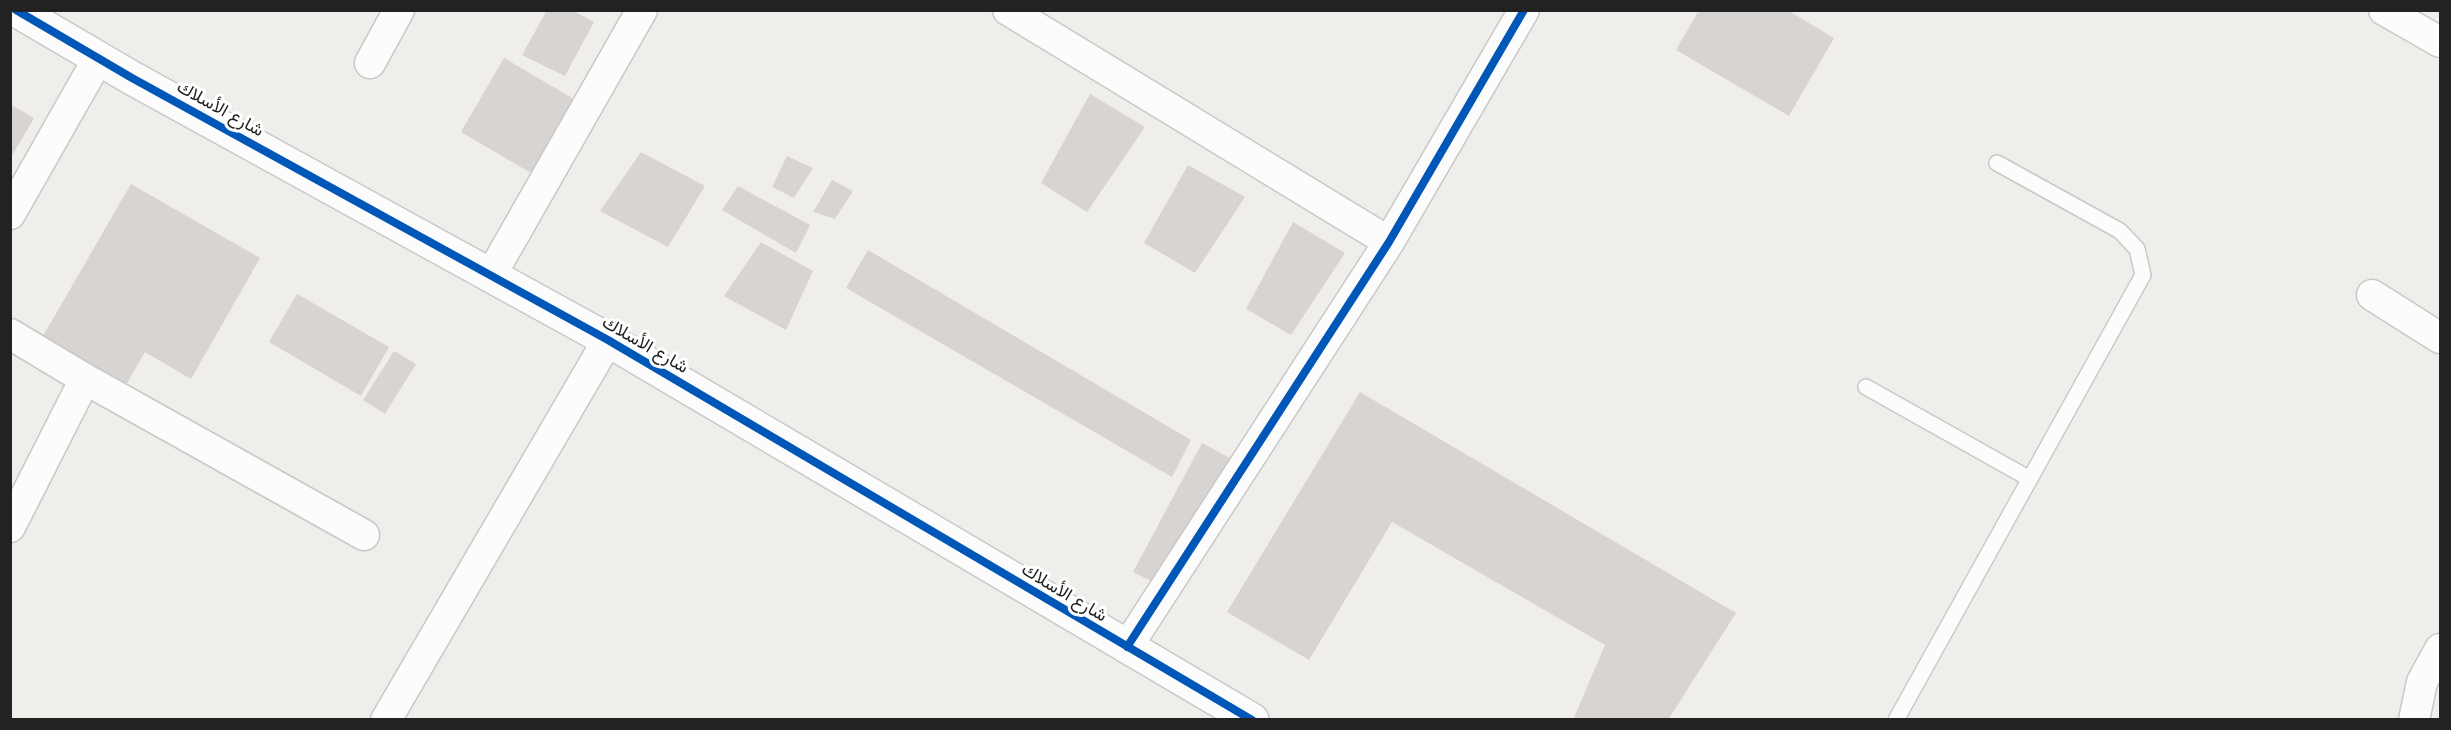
<!DOCTYPE html>
<meta charset="utf-8">
<style>
body{margin:0}
#map{position:relative;width:2451px;height:730px;overflow:hidden;background:#f0eeeb;font-family:"Noto Sans",sans-serif}
canvas{display:block}
.frame{position:absolute;inset:0;border:12px solid #222;pointer-events:none}
</style>
<div id="map">
<canvas width="2451" height="730"></canvas>
<div class="frame"></div>
</div>
<script>
const ctx = document.querySelector('canvas').getContext('2d');
ctx.lineJoin = 'round';
function fillPath(path, color) { ctx.fillStyle = color; ctx.fill(path, 'evenodd'); }
const shape = rows => new Path2D(rows.map(r => 'M' + r).join(''));
function trace(path, color, width, dash) { ctx.strokeStyle = color; ctx.lineWidth = width; ctx.lineCap = dash ? 'butt' : 'round'; ctx.setLineDash(dash || []); ctx.stroke(path); }
function label(font, color, halo, rows, align = 'center') {
  ctx.font = font + ' "Noto Sans",Vazirmatn,sans-serif'; ctx.lineWidth = 6; ctx.setLineDash([]); ctx.textBaseline = 'middle'; ctx.strokeStyle = halo; ctx.fillStyle = color; for (const [text, x, y, turn = 0] of rows) {
    ctx.save(); ctx.translate(x, y); ctx.rotate((+turn || 0) * Math.PI / 180); ctx.textAlign = isNaN(turn) ? turn : align; if (halo) ctx.strokeText(text, 0, 0); ctx.fillText(text, 0, 0); ctx.restore();
  }
}
fillPath(shape([
 [547,10,572,10,594,22,565,76,522,55],
 [1699,10,1787,10,1834,38,1789,116,1676,50],
 [504,58,579,102,536,176,461,132],
 [1090,94,1145,127,1087,212,1041,183],
 [10,104,34,118,10,159],
 [641,152,705,186,668,247,600,211],
 [787,156,813,168,794,198,772,187],
 [1188,165,1245,197,1195,273,1144,243],
 [832,180,853,191,835,219,813,212],
 [131,184,260,258,191,379,145,352,126,385,43,336],
 [738,186,810,225,796,253,722,210],
 [1293,222,1345,253,1291,335,1246,309],
 [761,242,813,271,786,330,724,296],
 [868,250,1191,440,1172,477,846,288],
 [297,294,389,347,361,396,269,342],
 [394,351,416,364,385,414,363,400],
 [1360,392,1736,613,1668,720,1573,720,1605,645,1392,522,1309,660,1227,612],
 [1202,443,1230,458,1153,582,1133,572]
]), '#d7d4d2');
const service = shape([
 [1866,387,2030,479],
 [1896,720,2143,275,2137,249,2120,231,1997,163]
]);
const minor = shape([
 [1008,10,1389,242],
 [2384,10,2440,42],
 [370,63,399,10],
 [10,214,98,59],
 [491,275,642,10],
 [2372,295,2440,338],
 [10,334,85,379,364,535],
 [10,527,85,379],
 [1127,647,1389,242,1524,10],
 [386,720,608,340],
 [2414,720,2422,682,2440,649]
]);
const tertiary = shape([
 [16,10,132,78,608,340,1252,720]
]);
trace(service, '#c9c8c7', 18);
trace(minor, '#c9c8c7', 33);
trace(tertiary, '#c9c8c7', 36);
trace(service, '#fdfcfc', 15);
trace(minor, '#fdfcfc', 30);
trace(tertiary, '#fdfcfc', 33);
trace(shape([
 [16,10,132,78,608,340,1252,720],
 [1127,647,1389,242,1524,10]
]), '#0057b8', 8);
label('18px', '#222', '#fff', [
 ["شارع الأسلاك",220,109,29],
 ["شارع الأسلاك",645,345,30],
 ["شارع الأسلاك",1064,593,31]
]);
</script>
